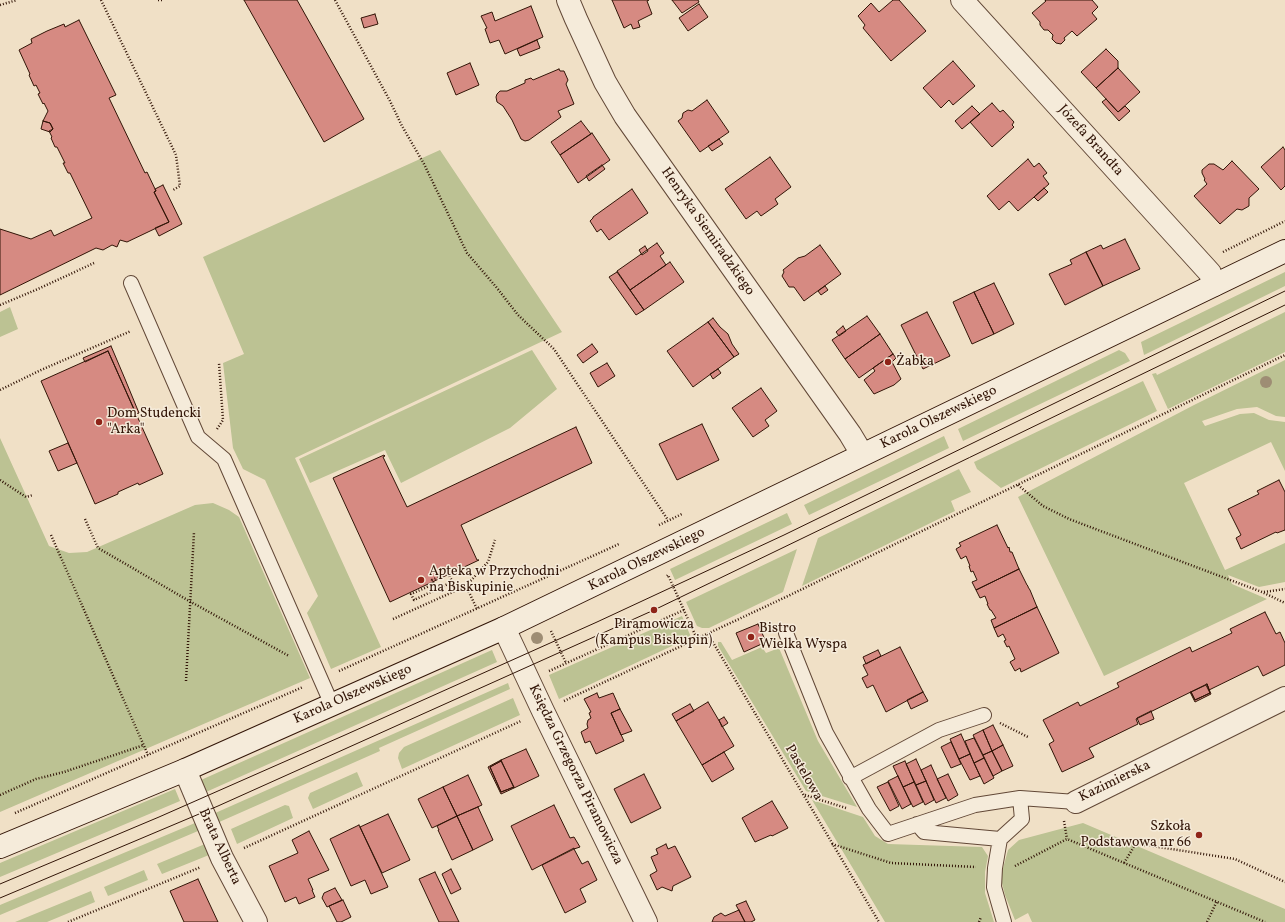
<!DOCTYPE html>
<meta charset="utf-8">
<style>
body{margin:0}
canvas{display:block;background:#f0e0c6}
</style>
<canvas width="1285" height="922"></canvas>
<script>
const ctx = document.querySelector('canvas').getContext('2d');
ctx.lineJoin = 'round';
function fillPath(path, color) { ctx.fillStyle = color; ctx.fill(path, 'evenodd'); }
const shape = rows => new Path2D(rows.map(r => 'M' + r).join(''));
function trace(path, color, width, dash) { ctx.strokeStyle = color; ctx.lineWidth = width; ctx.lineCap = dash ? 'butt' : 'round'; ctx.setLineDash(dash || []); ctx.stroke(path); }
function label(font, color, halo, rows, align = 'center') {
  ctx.font = font + ' Vollkorn,serif'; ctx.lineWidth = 3; ctx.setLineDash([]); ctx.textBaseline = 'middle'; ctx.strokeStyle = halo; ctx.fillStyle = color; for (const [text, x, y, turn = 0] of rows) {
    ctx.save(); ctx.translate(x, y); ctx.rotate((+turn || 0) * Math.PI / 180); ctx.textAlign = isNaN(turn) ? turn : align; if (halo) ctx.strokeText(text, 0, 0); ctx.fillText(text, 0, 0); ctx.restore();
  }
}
fillPath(shape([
 [440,150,562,332,295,458,381,647,331,669,307,613,318,596,265,480,243,469,233,448,223,363,244,354,203,257],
 [1285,272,1285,286,1144,355,1141,342],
 [10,307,18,329,0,337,0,312],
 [1285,312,1285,352,1168,409,1152,374,1156,373,1157,375],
 [532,350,557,389,510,428,401,483,385,450,310,483,299,459],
 [1119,350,1125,353,1130,361,963,441,958,429],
 [1285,360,1285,417,1276,416,1257,407,1237,409,1202,421,1205,426,1240,414,1254,413,1269,420,1285,422,1285,471,1271,442,1184,483,1225,570,1285,543,1285,582,1259,587,1228,575,1232,584,1267,599,1104,676,1018,497,1194,405],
 [1143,381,1157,411,1001,488,977,469,974,462],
 [944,436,949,448,809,515,804,505],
 [0,438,49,546,69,553,87,552,195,505,213,503,229,510,239,517,310,678,0,812],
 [959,469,971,492,951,501,955,511,802,586,818,538],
 [787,513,792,524,675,580,670,569],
 [797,549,783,592,709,628,702,628,697,626,686,602],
 [682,616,691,637,559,699,549,675],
 [718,642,721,642,732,660,762,647,766,653,779,648,818,741,857,807,806,791,718,646],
 [492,650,497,662,206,792,201,780],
 [508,683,510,689,379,748,380,751,217,823,213,814],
 [513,698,520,715,402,769,398,758,399,753,404,747],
 [357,772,363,786,313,809,308,798,310,793],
 [175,789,180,801,0,877,0,863],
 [812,800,863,817,875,836,888,844,982,847,988,856,985,872,985,893,994,922,885,922],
 [285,805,289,806,293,818,237,844,231,829],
 [195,823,198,831,0,915,0,905],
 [1083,823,1285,909,1285,922,1032,922,1028,913,1015,920,1005,895,1002,883,1002,872,1008,850,1019,840],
 [205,844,209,855,162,874,157,864],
 [144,870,148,880,108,896,104,887],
 [91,891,95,902,47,922,15,922]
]), '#bcc293');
const building = shape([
 [244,0,297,0,364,119,324,142,244,0],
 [612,0,649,0,647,1,652,14,638,21,640,27,633,29,631,24,624,28,612,0],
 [672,0,698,0,699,2,682,13,672,0],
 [893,0,899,0,926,31,891,61,863,28,865,25,858,16,871,3,879,12,893,0],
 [1045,0,1092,0,1098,7,1092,13,1097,19,1077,36,1072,31,1064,38,1065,40,1061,44,1056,43,1052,39,1053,35,1048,30,1044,30,1040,25,1040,22,1032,13,1046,1,1045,0],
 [699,4,708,17,688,31,679,18,699,4],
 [531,6,543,37,505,54,499,40,490,43,485,29,487,28,481,16,492,12,495,21,531,6],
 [375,14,378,24,364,28,361,18,375,14],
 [79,20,116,95,109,98,145,173,147,172,156,191,154,192,169,222,127,242,120,240,117,247,112,245,103,250,96,248,0,295,0,229,31,239,51,230,54,236,92,218,70,173,68,173,63,163,65,163,57,147,55,147,51,138,52,137,49,131,53,129,50,123,43,121,48,111,44,103,43,104,38,94,40,93,36,85,34,86,29,75,30,74,19,50,32,43,31,39,47,31,64,24,65,27,79,20],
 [537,40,540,48,520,56,517,49,537,40],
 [1106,49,1118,61,1118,68,1096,88,1081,72,1106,49],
 [953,61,975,86,953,105,949,100,941,108,923,88,953,61],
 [470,63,479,85,456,95,447,73,470,63],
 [1118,68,1140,92,1118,112,1096,88,1118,68],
 [559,69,560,71,564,71,568,80,566,84,574,104,558,111,561,117,529,140,525,141,521,139,512,120,503,106,497,102,496,97,497,94,500,91,507,91,525,83,525,80,531,78,533,80,559,69],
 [1106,99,1118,112,1125,106,1130,111,1119,121,1102,102,1106,99],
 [707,100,729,132,700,152,678,121,682,118,683,113,688,110,692,111,707,100],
 [992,103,1000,112,1003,110,1014,122,1012,125,1014,127,992,147,970,122,992,103],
 [972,106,980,114,962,129,955,121,972,106],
 [43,121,50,123,53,129,50,132,41,129,43,121],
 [581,121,591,134,560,155,551,142,581,121],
 [592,133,610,160,578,183,560,155,592,133],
 [719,139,723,144,712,151,708,146,719,139],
 [1283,147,1285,150,1285,186,1281,190,1261,167,1283,147],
 [770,157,791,187,775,199,778,204,761,216,757,211,746,219,725,189,770,157],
 [1028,159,1034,167,1039,163,1047,173,1043,176,1049,184,1018,211,1009,201,999,210,987,196,1028,159],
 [1232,161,1259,189,1249,198,1249,206,1242,210,1237,209,1220,224,1194,196,1207,184,1204,180,1205,179,1202,173,1202,170,1209,164,1214,164,1223,170,1232,161],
 [602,165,605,169,589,181,586,176,602,165],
 [163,185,182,224,159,236,155,228,169,222,154,192,156,191,155,189,163,185],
 [1044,188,1048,192,1038,201,1034,197,1044,188],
 [632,189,648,213,609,240,601,229,597,232,590,221,593,218,593,217,632,189],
 [1125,239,1140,269,1103,286,1086,252,1101,245,1103,249,1125,239],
 [657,243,664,253,660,256,666,265,630,290,617,271,657,243],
 [820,245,841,274,804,301,794,287,789,287,782,276,784,272,783,270,798,258,805,256,820,245],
 [645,246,648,251,642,255,639,250,645,246],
 [1086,252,1103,286,1065,305,1049,274,1072,264,1070,260,1086,252],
 [670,262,684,282,644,310,630,290,670,262],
 [617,272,644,310,636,315,609,277,617,272],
 [994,283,1014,324,994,334,974,292,994,283],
 [825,286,828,290,821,295,818,291,825,286],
 [974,292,994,334,972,344,953,302,974,292],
 [927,312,950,356,923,369,901,325,927,312],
 [867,316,880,334,845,359,832,340,867,316],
 [713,318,720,327,728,334,732,344,739,354,734,357,708,322,713,318],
 [708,322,734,357,693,387,667,351,708,322],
 [843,326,846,331,839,336,836,332,843,326],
 [880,334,893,354,859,378,845,359,880,334],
 [592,344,598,352,583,363,577,355,592,344],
 [111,346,125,379,139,413,136,414,108,351,85,362,83,358,111,346],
 [108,351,163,474,139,485,138,483,118,492,118,494,95,504,41,381,108,351],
 [893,354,896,358,892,362,901,379,894,385,874,394,864,380,875,371,873,368,893,354],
 [607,363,615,376,598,387,590,373,607,363],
 [718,369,721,373,713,379,710,374,718,369],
 [761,388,777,411,765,420,769,426,753,437,732,408,761,388],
 [702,424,719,460,677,480,659,444,702,424],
 [576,427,592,463,461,525,477,560,479,560,390,602,333,478,384,455,385,456,383,457,407,507,576,427],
 [68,443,77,463,58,471,49,451,68,443],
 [1279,480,1285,492,1285,530,1277,533,1276,532,1241,549,1236,538,1241,535,1228,509,1259,494,1257,491,1279,480],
 [997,525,1008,548,1009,547,1010,552,1012,552,1019,569,976,590,972,582,977,580,973,571,971,572,969,566,970,566,966,556,961,559,956,549,961,546,959,543,997,525],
 [1019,569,1027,585,1028,586,1028,587,1030,590,1037,607,994,628,991,620,996,618,991,610,990,610,987,604,988,604,985,596,980,598,976,590,1019,569],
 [1037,607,1059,653,1021,672,1020,668,1015,671,1010,662,1015,659,1009,646,1007,647,1004,641,1006,640,1003,634,998,637,994,628,1037,607],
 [1265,612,1276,634,1280,632,1285,643,1285,665,1263,676,1258,666,1209,690,1207,684,1136,719,1138,724,1089,748,1094,757,1062,772,1049,744,1054,741,1043,720,1078,702,1080,706,1119,687,1117,683,1190,647,1192,652,1232,633,1230,629,1265,612],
 [758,624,766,642,744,652,736,633,758,624],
 [900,647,923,692,886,712,873,685,867,688,862,678,868,675,863,665,900,647],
 [878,650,881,656,866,664,863,657,878,650],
 [1207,684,1211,694,1195,702,1190,692,1191,692,1195,700,1210,693,1207,684],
 [1206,685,1210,693,1195,700,1191,692,1206,685],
 [923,692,928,701,911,709,907,700,923,692],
 [597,693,599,698,613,693,620,709,611,713,624,741,596,754,590,741,585,743,581,732,588,728,587,724,588,720,591,718,589,713,591,712,584,699,597,693],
 [708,702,734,746,702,765,676,721,708,702],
 [690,704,694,711,676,721,672,714,690,704],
 [620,709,632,731,621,735,611,713,620,709],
 [1151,711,1154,719,1140,725,1137,718,1151,711],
 [724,717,728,723,722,727,719,720,724,717],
 [993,725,1003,745,992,751,983,730,993,725],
 [983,730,992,751,983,755,973,735,983,730],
 [961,734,970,754,959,759,950,739,961,734],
 [974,738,984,758,974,763,965,741,974,738],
 [951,742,961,764,951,768,941,747,951,742],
 [1003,745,1013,766,1002,771,992,751,1003,745],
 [526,749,539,776,514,788,501,760,526,749],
 [992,751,1002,771,993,776,983,755,992,751],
 [724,752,734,769,712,782,702,765,724,752],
 [970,754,980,776,970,780,959,759,970,754],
 [984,758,994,778,984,784,974,763,984,758],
 [916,759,926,781,916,785,906,764,916,759],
 [501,760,501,761,490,767,501,792,514,787,514,788,501,794,488,767,501,760],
 [501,761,514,787,501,792,490,767,501,761],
 [905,761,914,782,903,787,893,766,905,761],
 [931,765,946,798,936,803,921,770,931,765],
 [644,774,661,808,631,823,614,789,644,774],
 [948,774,958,795,948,801,937,779,948,774],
 [468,775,482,805,457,816,443,787,468,775],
 [898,776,911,804,902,809,888,781,898,776],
 [926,781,934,800,925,805,916,785,926,781],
 [888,782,899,806,890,811,877,787,888,782],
 [914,782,923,802,913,807,903,787,914,782],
 [443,787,457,816,432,828,418,799,443,787],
 [772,801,788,828,772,836,771,835,755,842,742,818,772,801],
 [554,805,570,838,574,837,580,847,574,849,574,848,532,870,511,826,554,805],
 [478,807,493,840,473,850,457,816,478,807],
 [388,814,410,860,382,873,360,827,388,814],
 [457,816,473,850,452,860,438,830,439,830,437,826,457,816],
 [359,825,388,887,371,894,365,880,351,886,330,839,359,825],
 [309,831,329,870,308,879,313,890,312,890,315,897,299,904,296,897,285,902,269,866,298,853,292,840,309,831],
 [666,844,668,849,675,846,691,877,673,886,672,891,662,887,657,890,650,875,657,871,651,857,658,854,656,849,666,844],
 [574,849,582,864,588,861,597,880,580,889,586,902,565,913,542,865,574,849],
 [451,869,461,889,451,894,442,874,451,869],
 [435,872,459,922,439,922,419,879,435,872],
 [198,879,204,892,218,922,184,922,170,891,198,879],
 [335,888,342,900,327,907,322,898,324,893,335,888],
 [343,900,351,917,341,922,337,922,329,906,343,900],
 [746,901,755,920,751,922,745,922,736,905,746,901],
 [739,910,745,922,712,922,714,917,721,913,725,916,739,910]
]);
fillPath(building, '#d68a82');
trace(building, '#321507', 1);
const lane = shape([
 [131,283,198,437,224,459,332,705],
 [786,633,826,733,869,809,888,834,975,805,1020,798,1076,802],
 [850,778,939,730,984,715],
 [917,824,924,832,1000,839,995,868,994,887,1004,922],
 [1000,839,1022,819,1020,798]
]);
const street = shape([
 [568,0,576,19,605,82,625,116,850,434,862,454],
 [962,0,1210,273,1214,285],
 [504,628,543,711,646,922],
 [185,770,222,858,256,922],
 [1076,802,1285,698]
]);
const secondary = shape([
 [0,847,185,770,504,628,1285,251]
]);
trace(lane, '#624837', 16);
trace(street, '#624837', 24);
trace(secondary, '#321507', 24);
trace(shape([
 [101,0,176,155,180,186,173,190],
 [158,0,163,0],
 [335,0,390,101,402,126,424,164,467,253,497,288,518,315,554,349,668,520],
 [0,5,17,0],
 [1223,252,1285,221],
 [0,305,38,289,94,263],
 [0,390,41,370,131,331],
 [217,429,223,420,219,363],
 [0,480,26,497,33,495],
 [1018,485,1043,506,1069,519,1262,592,1285,603],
 [85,519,98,548,191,602,289,656],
 [659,525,682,514],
 [51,535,148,755],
 [667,576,668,575,697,639],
 [452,582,414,600,411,594,434,584,432,580,448,573,451,579,452,582,456,591],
 [466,586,477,609],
 [1264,592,1285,589],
 [393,619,466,586,488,562,495,540],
 [551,631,566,663],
 [708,634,879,922],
 [339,671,619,544],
 [549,671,684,610],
 [186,681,194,532],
 [564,701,788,596,1285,355],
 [1000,723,1028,737],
 [0,795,36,779,64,772,144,745],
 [805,795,846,808],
 [15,813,303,687],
 [1064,821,1067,839],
 [832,844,891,863,976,867],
 [244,848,521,721],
 [1124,863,1135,845,1146,845,1235,859,1285,882],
 [1015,866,1067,839,1265,922],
 [68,922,201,867],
 [979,922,981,917],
 [1207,922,1217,901]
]), '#321507', 2.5, [1, 2]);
trace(lane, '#f5ebda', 14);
trace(street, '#f5ebda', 22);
trace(secondary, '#f5ebda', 22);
trace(shape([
 [0,884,159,817,345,735,597,622,784,535,1285,291],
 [0,898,218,806,654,610,1285,305]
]), '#321507', 1);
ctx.fillStyle = '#9e8d74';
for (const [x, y] of [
 [1266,382],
 [537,638]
]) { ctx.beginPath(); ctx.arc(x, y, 6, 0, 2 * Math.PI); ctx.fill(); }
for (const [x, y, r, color] of [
 [888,362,4,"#8f2418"],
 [99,422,4,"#8f2418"],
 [421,580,4,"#8f2418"],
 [654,610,4,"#8f2418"],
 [751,637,4,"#8f2418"],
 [1199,835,4,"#8f2418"]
]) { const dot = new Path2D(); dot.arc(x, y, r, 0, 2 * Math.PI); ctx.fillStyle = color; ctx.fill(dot); trace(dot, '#f5ebda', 1.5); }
label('14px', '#321507', '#f5ebda', [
 ["Józefa Brandta",1090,141,48],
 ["Henryka Siemiradzkiego",707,232,55],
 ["Karola Olszewskiego",939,418,-26],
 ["Karola Olszewskiego",647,560,-26],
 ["Karola Olszewskiego",353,695,-24],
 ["Pastelowa",803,773,60],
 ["Księdza Grzegorza Piramowicza",575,775,64],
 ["Kazimierska",1115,782,-26],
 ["Brata Alberta",219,847,65]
]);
label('14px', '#321507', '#f5ebda', [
 ["Żabka",896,362],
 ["Dom Studencki",107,414],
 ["\"Arka\"",107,430],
 ["Apteka w Przychodni",429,572],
 ["na Biskupinie",429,588],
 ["Piramowicza",654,625,"center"],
 ["(Kampus Biskupin)",654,641,"center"],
 ["Bistro",759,629],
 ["Wielka Wyspa",759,645],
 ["Szkoła",1191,827,"right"],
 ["Podstawowa nr 66",1191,843,"right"]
], 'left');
</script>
